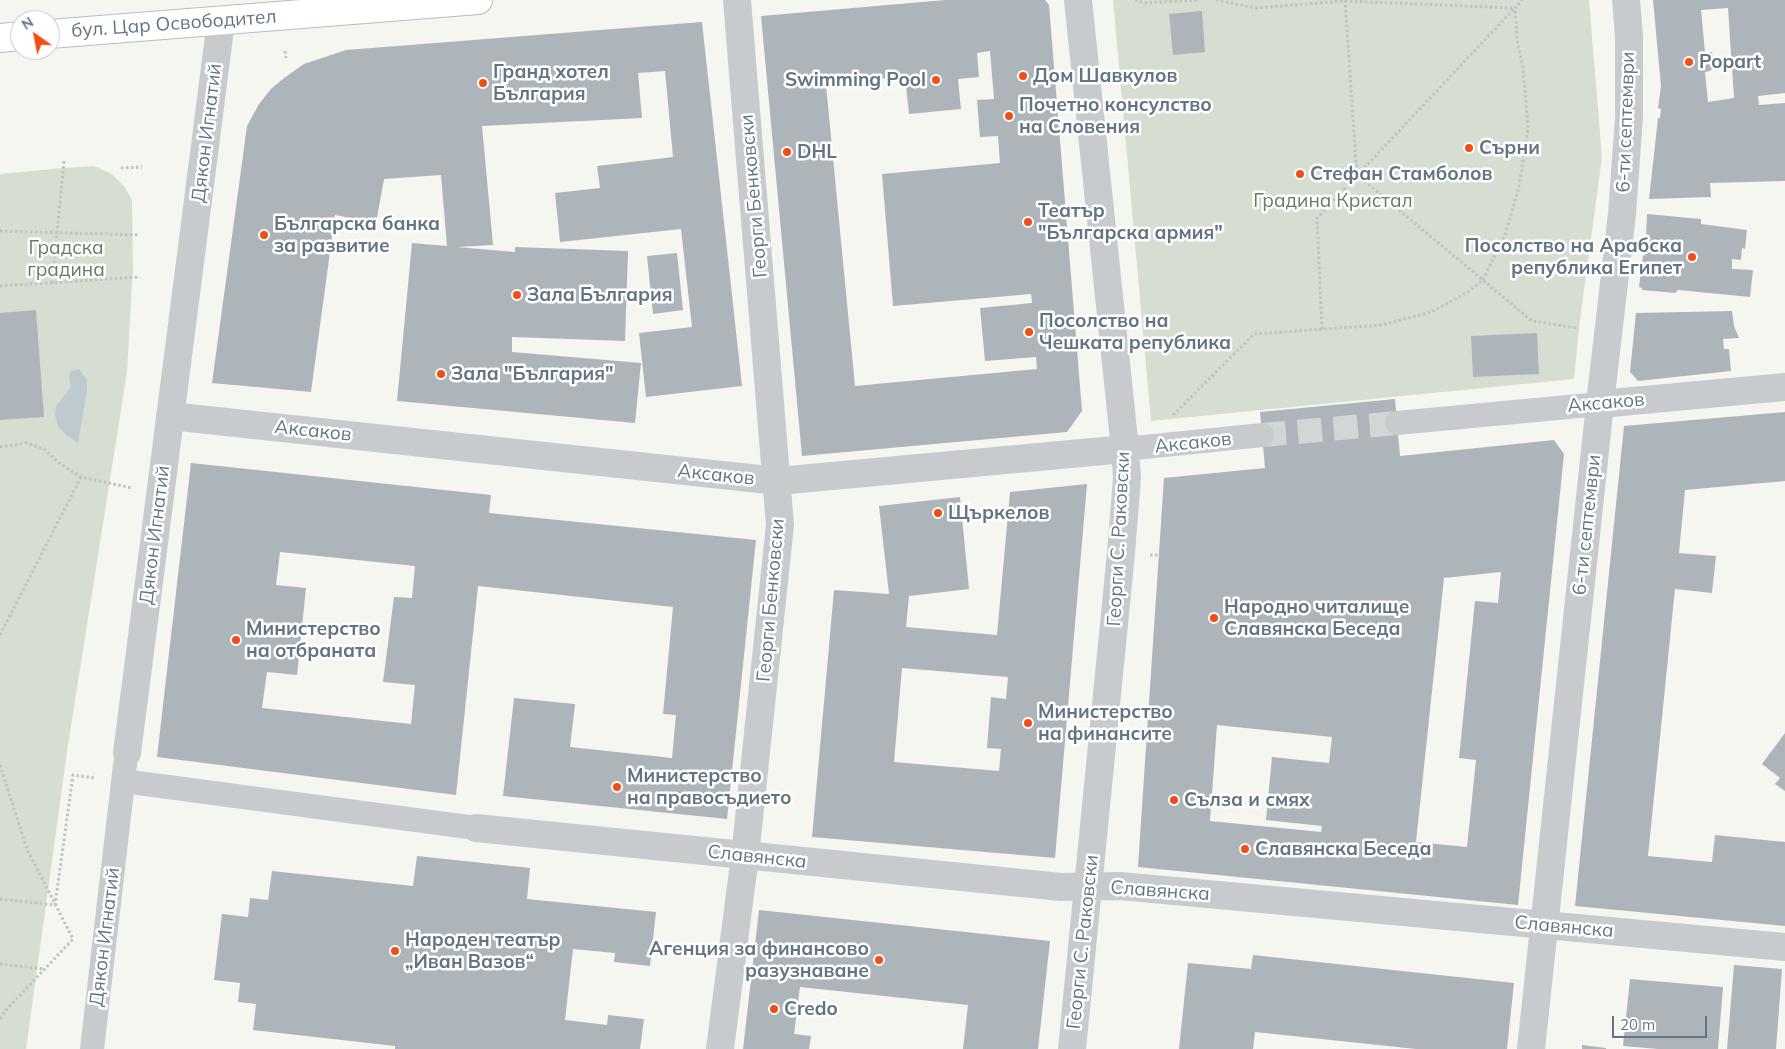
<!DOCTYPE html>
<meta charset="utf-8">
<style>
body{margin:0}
#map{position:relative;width:1785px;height:1049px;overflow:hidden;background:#f6f6f1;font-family:Mulish,sans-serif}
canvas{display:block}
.north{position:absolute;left:10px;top:10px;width:50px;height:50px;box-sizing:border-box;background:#fff;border:1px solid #c0c8ce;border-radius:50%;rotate:327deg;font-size:14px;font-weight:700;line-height:20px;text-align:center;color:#627585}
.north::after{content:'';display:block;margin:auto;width:18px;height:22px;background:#f04e17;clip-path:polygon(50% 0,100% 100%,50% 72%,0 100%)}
.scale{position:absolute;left:1612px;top:1016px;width:95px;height:22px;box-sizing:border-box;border:2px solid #627585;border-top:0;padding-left:6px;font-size:15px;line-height:18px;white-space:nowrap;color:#627585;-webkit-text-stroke:4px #fff;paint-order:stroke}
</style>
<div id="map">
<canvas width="1785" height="1049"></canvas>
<div class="north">N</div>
<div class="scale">20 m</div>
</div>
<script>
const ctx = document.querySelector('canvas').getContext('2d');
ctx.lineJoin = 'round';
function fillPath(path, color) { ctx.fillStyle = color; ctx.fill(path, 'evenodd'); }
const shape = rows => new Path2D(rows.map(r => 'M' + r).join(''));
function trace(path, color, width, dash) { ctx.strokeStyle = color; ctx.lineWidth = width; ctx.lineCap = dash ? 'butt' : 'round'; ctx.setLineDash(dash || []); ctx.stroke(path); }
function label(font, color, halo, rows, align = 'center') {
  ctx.font = font + ' Mulish,sans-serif'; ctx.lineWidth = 5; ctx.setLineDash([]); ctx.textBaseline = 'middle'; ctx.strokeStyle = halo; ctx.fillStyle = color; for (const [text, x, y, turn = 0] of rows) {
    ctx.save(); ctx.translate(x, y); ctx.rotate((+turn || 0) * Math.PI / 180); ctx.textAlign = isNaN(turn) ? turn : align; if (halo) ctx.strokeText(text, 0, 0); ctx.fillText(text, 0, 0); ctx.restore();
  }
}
fillPath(shape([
 [1113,0,1589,0,1602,157,1579,328,1574,379,1151,421],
 [94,166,112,174,124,186,132,200,133,268,127,372,68,745,26,1049,0,1049,0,174,63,168]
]), '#d6ded2');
fillPath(shape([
 [79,369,87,380,87,390,78,443,66,435,58,426,55,415,56,406,71,387,69,377,71,371]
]), '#becacf');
fillPath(shape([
 [945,0,1045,0,1049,5,1082,411,1067,432,802,456,761,16],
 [990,51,994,99,977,100,980,137,998,136,1000,163,882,174,893,306,1031,294,1032,303,980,308,985,361,1036,357,1037,369,855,386,826,85,905,76,909,114,961,109,958,79,979,77,977,53],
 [1653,0,1785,0,1785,93,1758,96,1759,105,1785,103,1785,181,1710,183,1711,197,1649,199,1658,118,1660,118,1661,109,1658,108,1661,86],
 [1728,8,1734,98,1708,102,1705,72,1710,71,1714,67,1712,52,1705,52,1701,10],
 [1202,11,1205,52,1173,55,1169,14],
 [702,22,742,386,646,397,639,333,692,327,681,229,560,242,555,193,600,188,597,166,673,157,665,71,638,73,642,118,482,126,493,245,457,247,515,252,515,247,628,251,625,341,512,337,512,352,641,363,635,423,397,401,412,243,447,246,441,175,384,179,376,223,335,215,311,392,212,383,247,126,259,104,271,89,284,78,304,64,346,50],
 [1647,214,1701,219,1701,224,1747,230,1745,249,1742,248,1741,260,1732,259,1732,269,1753,270,1750,297,1678,290,1675,293,1642,290,1642,288,1639,287,1643,255,1645,256,1644,238,1646,238],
 [677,253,683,310,653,314,647,256],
 [36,310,44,417,0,420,0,313],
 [1732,311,1734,326,1739,338,1723,339,1724,349,1729,349,1731,371,1638,381,1630,372,1636,313],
 [1537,333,1539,374,1473,377,1471,336],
 [1395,399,1400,456,1554,440,1564,454,1518,905,1138,867,1164,478,1265,468,1260,412],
 [1501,572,1498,603,1475,601,1459,758,1476,760,1467,847,1416,842,1444,578],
 [1217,725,1332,737,1329,763,1272,757,1266,820,1322,826,1321,832,1210,821],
 [1785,412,1785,481,1685,490,1679,553,1716,556,1712,593,1675,589,1648,856,1712,862,1715,835,1785,842,1785,926,1575,906,1624,426],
 [191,463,491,495,489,513,756,540,727,819,503,796,514,698,575,704,570,747,672,758,676,715,663,714,673,607,478,586,456,795,157,757],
 [280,552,415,566,412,598,394,597,383,682,415,685,411,724,262,708,267,672,297,675,306,588,276,585],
 [1087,484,1055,858,812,837,834,590,889,594,879,506,960,497,969,589,909,596,906,627,997,635,1010,492],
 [902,668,1008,677,1006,699,991,697,987,748,1001,749,999,771,894,762],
 [1785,733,1785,791,1775,784,1780,778,1762,764],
 [417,856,530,868,527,899,656,912,650,966,614,962,615,953,573,949,565,1020,607,1025,608,1015,644,1019,640,1049,395,1049,395,1046,253,1030,256,1004,238,1002,240,983,214,980,222,914,248,917,250,898,268,900,272,871,413,886],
 [759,910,1050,941,1038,1049,963,1049,968,1005,800,987,794,1034,811,1036,809,1049,743,1049],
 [1253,955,1514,983,1507,1049,1416,1049,1255,1032,1253,1049,1179,1049,1188,963,1251,969],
 [1734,965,1782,969,1776,1049,1727,1049],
 [1630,979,1723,987,1718,1049,1658,1049,1623,1046],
 [1582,1045,1606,1048,1606,1049,1582,1049]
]), '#adb5ba');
trace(shape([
 [1262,435,1397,423]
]), '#d1d6d6', 24, [24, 12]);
const secondary = shape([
 [50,34,478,0],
 [0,38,20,36]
]);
trace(secondary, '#b7bcc1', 30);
trace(shape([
 [1135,0,1144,3,1198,0],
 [1216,0,1256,8,1345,1,1514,8],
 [1345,0,1357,175,1532,321,1578,328],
 [285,51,286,58],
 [121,168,142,167],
 [0,231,140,235],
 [52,283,64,161],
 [0,286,140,277],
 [1322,329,1317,218,1514,9],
 [1173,415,1254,334,1382,325,1431,312,1468,292,1483,280,1505,235,1519,187,1528,128,1523,67,1517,41,1515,8,1522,0],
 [0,447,26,443,44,449,58,462,81,477,132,488],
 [1150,555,1159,555],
 [0,635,81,477],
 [0,765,27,849,73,939,7,1009,0,1019],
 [0,899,55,905,73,775,96,778],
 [0,964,44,969]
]), '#c0c2c4', 3, [2.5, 2.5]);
trace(shape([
 [1397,423,1600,404],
 [1125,449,1262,435],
 [123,781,476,828],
 [92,1049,125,765]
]), '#c8cbce', 24);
trace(shape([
 [1600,404,1785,387],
 [170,416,778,481,1125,449],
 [127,753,221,21],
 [476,828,1061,887,1120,886,1785,947],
 [720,1049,745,856,780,525,737,0],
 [1531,1049,1600,404,1622,214,1629,117,1629,36,1626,0]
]), '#c8cbce', 28);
trace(shape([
 [1072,1049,1121,553,1127,478,1125,449,1078,0]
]), '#c8cbce', 28);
trace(secondary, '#fff', 28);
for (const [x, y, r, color] of [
 [1689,62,5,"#f04e17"],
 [1023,76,5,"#f04e17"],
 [936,80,5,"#f04e17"],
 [483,83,5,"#f04e17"],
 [1009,116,5,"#f04e17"],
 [1469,148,5,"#f04e17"],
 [787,152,5,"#f04e17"],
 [1300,174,5,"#f04e17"],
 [1028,222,5,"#f04e17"],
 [264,235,5,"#f04e17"],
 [1692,257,5,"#f04e17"],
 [517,295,5,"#f04e17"],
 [1029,332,5,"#f04e17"],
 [441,374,5,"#f04e17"],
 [938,513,5,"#f04e17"],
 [1214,618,5,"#f04e17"],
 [236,640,5,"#f04e17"],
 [1028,723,5,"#f04e17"],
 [617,787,5,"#f04e17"],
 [1174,800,5,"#f04e17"],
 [1245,849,5,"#f04e17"],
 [395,951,5,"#f04e17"],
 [879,960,5,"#f04e17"],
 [774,1009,5,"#f04e17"]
]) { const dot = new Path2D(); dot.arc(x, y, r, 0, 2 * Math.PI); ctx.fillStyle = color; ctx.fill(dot); trace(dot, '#fff', 2); }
label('19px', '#627585', '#fff', [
 ["бул. Цар Освободител",174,24,-4],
 ["6-ти септември",1626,122,-88],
 ["Дякон Игнатий",207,133,-83],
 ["Георги Бенковски",754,196,-95],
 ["Аксаков",1606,403,-5],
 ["Аксаков",313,431,6],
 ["Аксаков",1193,443,-6],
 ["Аксаков",716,475,6],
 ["6-ти септември",1587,525,-84],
 ["Дякон Игнатий",155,535,-83],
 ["Георги С. Раковски",1119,539,-87],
 ["Георги Бенковски",771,600,-85],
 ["Славянска",757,857,6],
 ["Славянска",1160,891,4],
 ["Славянска",1564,927,5],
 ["Дякон Игнатий",105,937,-83],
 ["Георги С. Раковски",1083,942,-84]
]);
label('bold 19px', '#627585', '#fff', [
 ["Popart",1699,62],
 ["Гранд хотел",493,72],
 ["България",493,94],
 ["Дом Шавкулов",1033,76],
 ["Swimming Pool",926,80,"right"],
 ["Почетно консулство",1019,105],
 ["на Словения",1019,127],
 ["Сърни",1479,148],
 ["DHL",797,152],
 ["Стефан Стамболов",1310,174],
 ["Театър",1038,211],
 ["\"Българска армия\"",1038,233],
 ["Българска банка",274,224],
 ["за развитие",274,246],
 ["Посолство на Арабска",1682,246,"right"],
 ["република Египет",1682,268,"right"],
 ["Зала България",527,295],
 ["Посолство на",1039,321],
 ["Чешката република",1039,343],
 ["Зала \"България\"",451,374],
 ["Щъркелов",948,513],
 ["Народно читалище",1224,607],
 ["Славянска Беседа",1224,629],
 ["Министерство",246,629],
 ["на отбраната",246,651],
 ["Министерство",1038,712],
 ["на финансите",1038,734],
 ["Министерство",627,776],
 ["на правосъдието",627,798],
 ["Сълза и смях",1184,800],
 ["Славянска Беседа",1255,849],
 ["Народен театър",405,940],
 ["„Иван Вазов“",405,962],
 ["Агенция за финансово",869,949,"right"],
 ["разузнаване",869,971,"right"],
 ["Credo",784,1009]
], 'left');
label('19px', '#667c62', '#fff', [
 ["Градина Кристал",1333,201],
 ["Градска",66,248],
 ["градина",66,270]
]);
</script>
